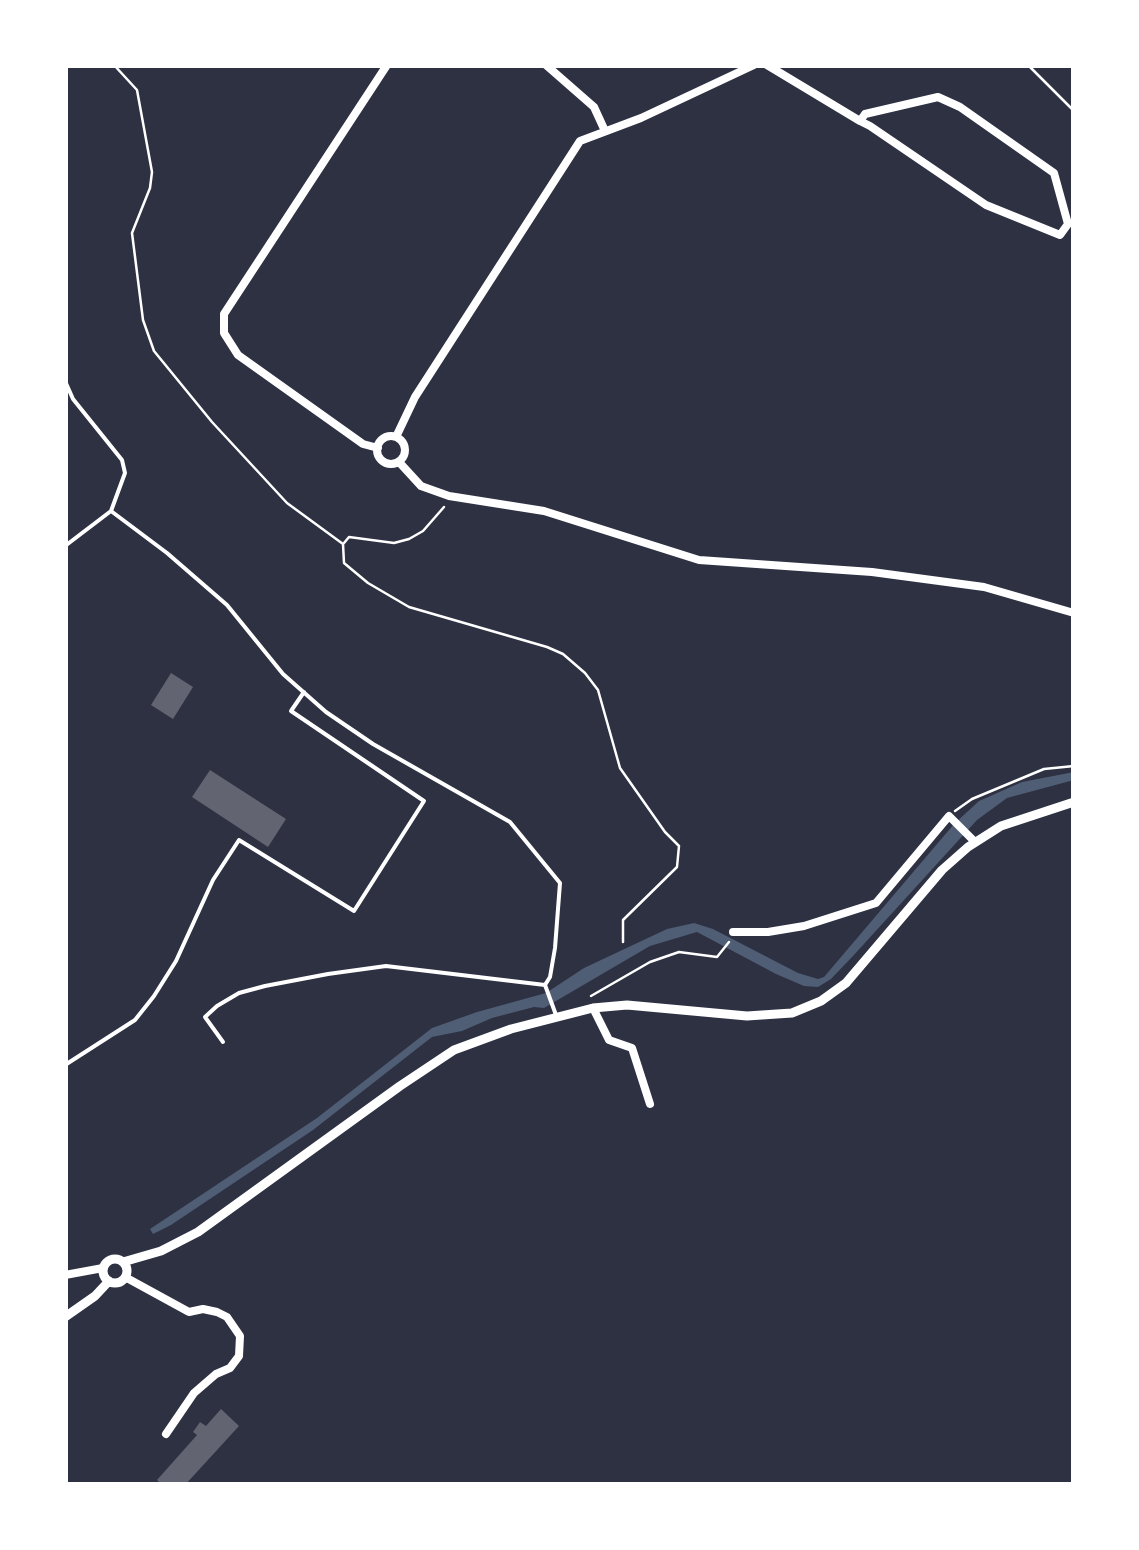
<!DOCTYPE html>
<style>
body{margin:0}
#map{position:relative;width:1139px;height:1550px;overflow:hidden;background:#2d3142;font-family:"Crimson Pro",serif}
canvas{display:block}
.frame{position:absolute;inset:0;border:68px solid #fff;pointer-events:none}
</style>
<div id="map">
<canvas width="1139" height="1550"></canvas>
<div class="frame"></div>
</div>
<script>
const ctx = document.querySelector('canvas').getContext('2d');
ctx.lineJoin = 'round';
function fillPath(path, color) { ctx.fillStyle = color; ctx.fill(path, 'evenodd'); }
const shape = rows => new Path2D(rows.map(r => 'M' + r).join(''));
function trace(path, color, width, dash) { ctx.strokeStyle = color; ctx.lineWidth = width; ctx.lineCap = dash ? 'butt' : 'round'; ctx.setLineDash(dash || []); ctx.stroke(path); }
fillPath(shape([
 [1074,772,1074,780,1007,798,977,820,853,956,831,979,818,987,804,986,776,974,697,932,650,946,544,1008,534,1007,492,1018,462,1031,432,1037,313,1130,171,1225,153,1234,150,1229,317,1118,432,1028,477,1012,546,993,584,968,667,929,694,923,713,929,798,973,818,979,824,977,954,824,979,801,1022,782]
]), '#4f5d75');
fillPath(shape([
 [171,673,193,687,173,719,151,705],
 [210,770,286,819,268,847,192,797],
 [221,1409,239,1426,185,1485,162,1485,157,1480,197,1435,193,1432,200,1422,206,1426]
]), '#626471');
trace(shape([
 [114,65,137,90,152,172,150,188,132,233,143,320,154,351,212,422,287,503,343,544,344,563,368,583,409,607,547,647,563,654,585,673,598,690,620,768,665,832,679,846,677,867,623,920,623,942],
 [1028,65,1074,111],
 [344,543,349,537,394,543,409,539,423,531,444,507],
 [955,811,972,799,1044,769,1074,766],
 [591,996,650,962,679,952,717,957,729,942]
]), '#fff', 2.5);
trace(shape([
 [65,381,73,399,122,460,125,473,111,511,65,546],
 [111,511,167,553,227,605,283,674,326,712,373,744,510,822,560,883,555,948,550,977,545,985,556,1015],
 [223,1042,205,1017,217,1006,239,993,265,986,328,974,386,966,545,985],
 [65,1065,135,1020,154,996,176,961,213,880,239,840,354,911,424,801,291,711,304,692]
]), '#fff', 4);
trace(shape([
 [546,65,594,107,605,131],
 [767,65,860,121,870,126,986,205,1060,235,1068,224,1054,173,960,107,938,97,865,114,860,121],
 '377 450a14 14 0 1 1 28 0a14 14 0 1 1-28 0Z',
 [396,437,415,397,580,141,641,118,754,65],
 [378,448,363,444,238,355,224,333,224,314,387,65],
 [399,462,421,486,449,496,544,511,699,560,872,572,984,587,1074,613],
 [733,932,768,932,804,926,876,903,949,816,975,842],
 [593,1008,609,1040,632,1048,650,1104],
 [65,1275,103,1268],
 [125,1277,189,1312,203,1309,217,1312,227,1317,240,1336,239,1356,230,1368,216,1374,194,1393,166,1434]
]), '#fff', 8);
trace(shape([
 '103 1271a12 12 0 1 1 24 0a12 12 0 1 1-24 0Z',
 [123,1262,161,1251,198,1232,400,1086,454,1050,511,1029,593,1008,627,1005,747,1016,792,1013,821,1001,846,983,942,870,968,847,1001,826,1074,802],
 [65,1317,95,1296,109,1281]
]), '#fff', 9);
</script>
